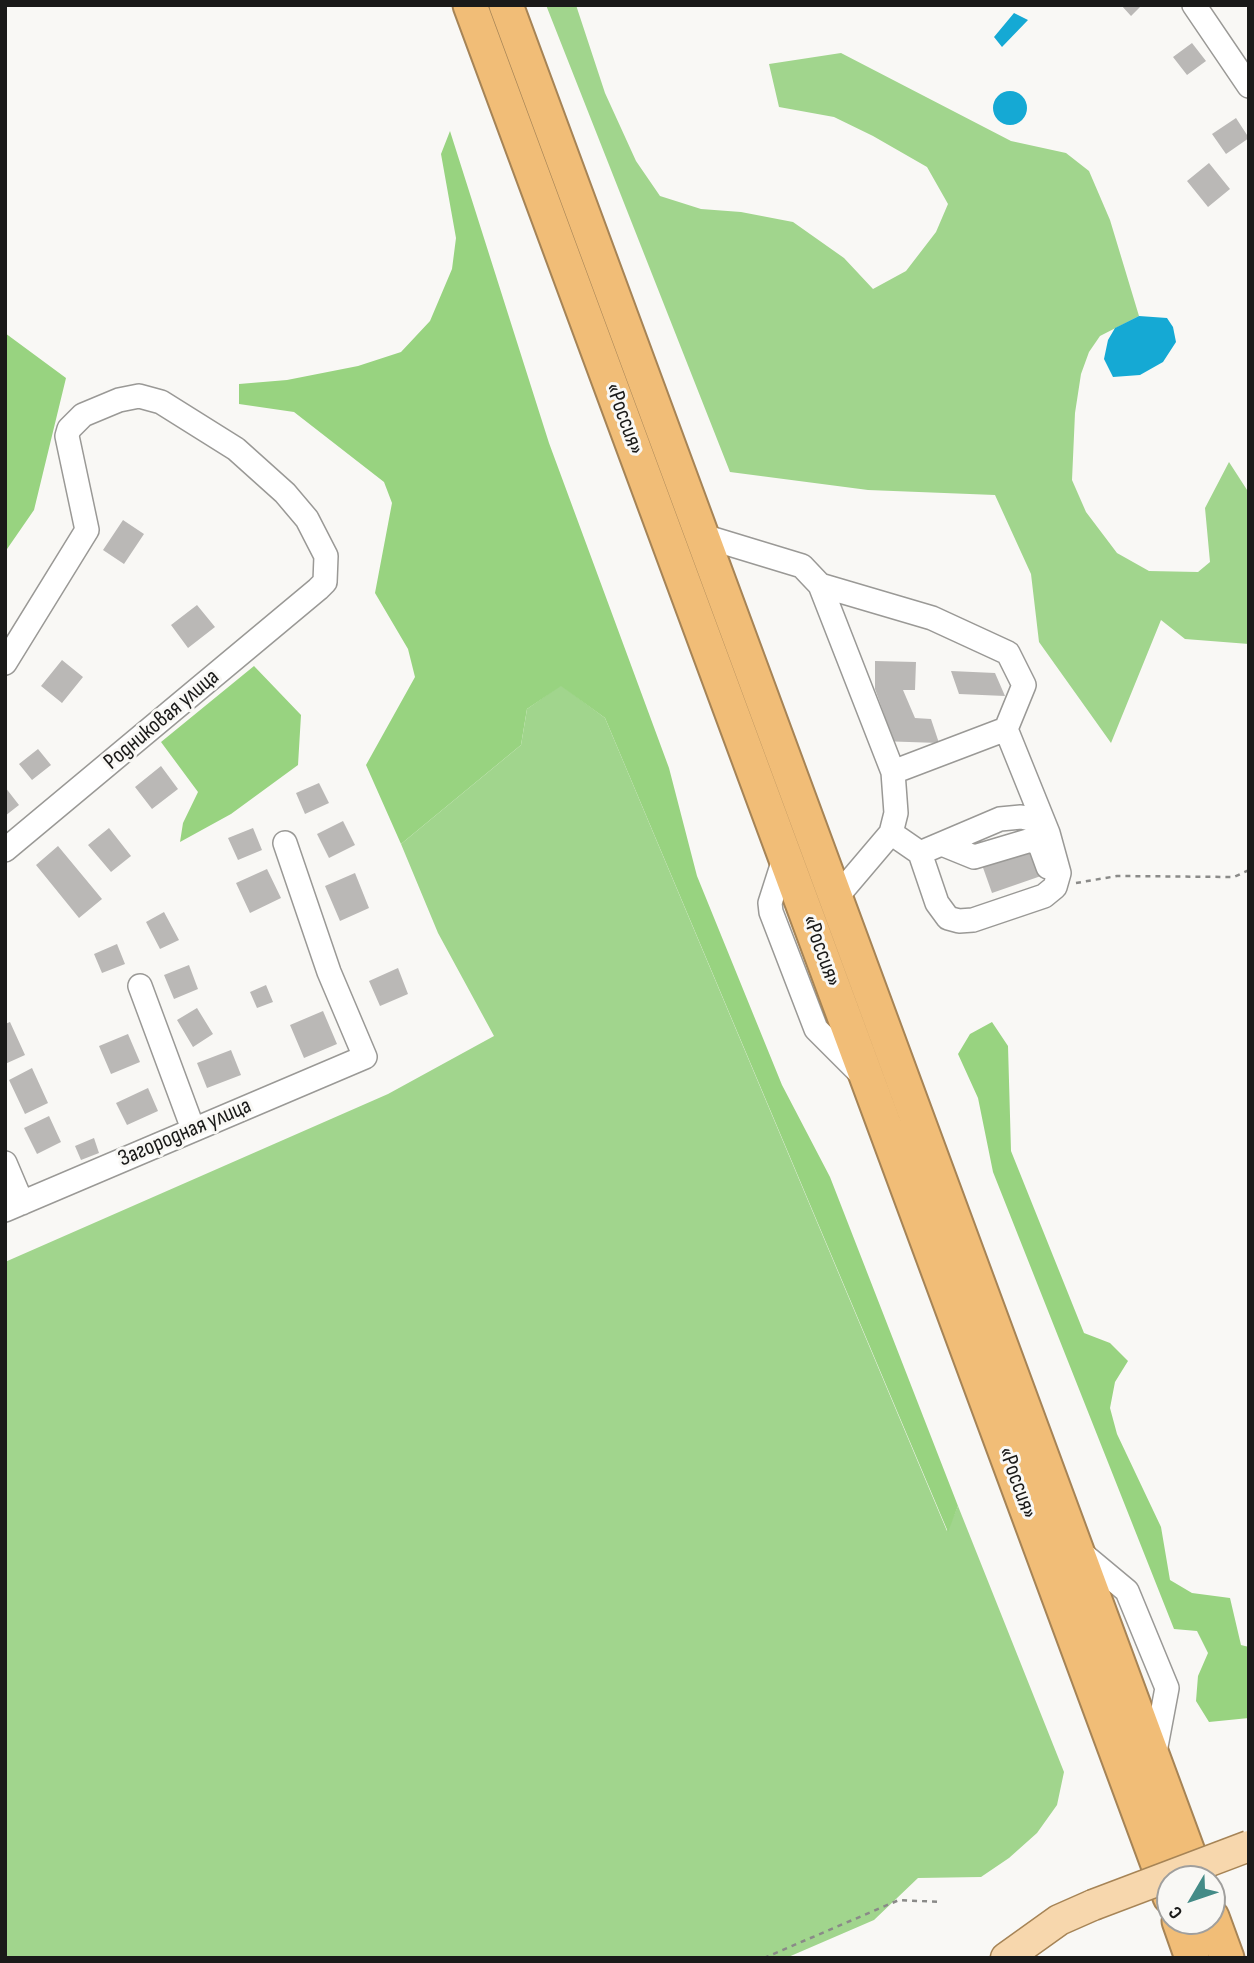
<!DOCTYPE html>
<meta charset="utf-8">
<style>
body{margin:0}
#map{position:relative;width:1254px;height:1963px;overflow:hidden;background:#f9f8f5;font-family:"Sofia Sans Condensed",sans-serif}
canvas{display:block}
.frame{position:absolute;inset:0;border:7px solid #1a1a19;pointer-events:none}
.north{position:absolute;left:1156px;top:1865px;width:70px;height:70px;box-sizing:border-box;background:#f9f8f5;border:2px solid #a09f9d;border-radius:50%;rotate:231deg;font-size:19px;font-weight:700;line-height:28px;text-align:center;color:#1a1a19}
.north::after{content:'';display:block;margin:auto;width:24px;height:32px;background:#448b87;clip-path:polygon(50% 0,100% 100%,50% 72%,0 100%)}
</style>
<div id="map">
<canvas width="1254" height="1963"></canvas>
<div class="frame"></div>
<div class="north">С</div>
</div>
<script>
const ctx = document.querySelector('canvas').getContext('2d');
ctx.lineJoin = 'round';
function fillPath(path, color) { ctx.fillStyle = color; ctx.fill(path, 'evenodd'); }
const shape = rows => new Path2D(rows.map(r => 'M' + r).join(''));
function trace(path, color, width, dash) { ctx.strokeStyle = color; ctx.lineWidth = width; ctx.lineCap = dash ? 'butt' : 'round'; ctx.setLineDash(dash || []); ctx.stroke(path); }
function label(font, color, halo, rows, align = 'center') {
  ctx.font = font + ' "Sofia Sans Condensed",sans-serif'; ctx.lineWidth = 6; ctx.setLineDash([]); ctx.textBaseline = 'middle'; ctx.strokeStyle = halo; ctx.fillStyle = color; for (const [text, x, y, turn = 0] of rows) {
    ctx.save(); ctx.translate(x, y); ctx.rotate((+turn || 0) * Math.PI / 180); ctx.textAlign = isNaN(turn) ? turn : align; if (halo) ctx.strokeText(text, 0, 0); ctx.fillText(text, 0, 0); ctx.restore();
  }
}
fillPath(shape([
 [546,5,576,5,605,93,636,161,660,196,701,209,741,212,793,222,844,258,873,289,906,271,936,232,948,204,927,167,873,136,834,117,779,107,769,64,841,53,1011,141,1066,153,1089,171,1110,220,1139,316,1100,336,1089,352,1081,374,1075,413,1072,480,1086,512,1117,553,1149,571,1198,572,1210,562,1205,508,1229,462,1249,493,1249,644,1185,639,1161,620,1111,743,1039,642,1031,574,995,495,868,490,730,472],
 [561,685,605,718,947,1531,958,1506,1064,1772,1057,1805,1037,1833,1009,1858,981,1877,918,1878,874,1920,786,1958,5,1958,5,1262,388,1094,494,1036,438,933,401,844,521,745,527,709]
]), '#a1d58d');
fillPath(shape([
 [450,131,549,443,669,768,697,876,782,1085,830,1177,958,1506,948,1532,605,718,561,686,527,709,521,745,401,844,366,765,415,677,408,649,375,593,392,503,384,482,294,412,239,404,239,384,287,380,358,366,401,352,430,321,452,269,456,238,441,154],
 [5,333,66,378,34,510,5,552],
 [254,666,301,715,298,765,231,814,180,842,183,823,198,792,161,742],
 [992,1022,1008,1046,1011,1151,1084,1333,1110,1343,1128,1361,1115,1382,1110,1408,1117,1434,1161,1527,1170,1580,1192,1593,1230,1598,1241,1645,1249,1647,1249,1718,1209,1722,1196,1701,1198,1676,1208,1653,1197,1631,1174,1629,993,1172,978,1098,958,1054,970,1034]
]), '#98d380');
fillPath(shape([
 [1014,13,1028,20,1002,47,994,37],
 '993 108a17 17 0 1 1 34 0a17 17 0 1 1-34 0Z',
 [1139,316,1167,318,1173,327,1176,342,1163,362,1140,375,1113,377,1104,359,1108,340,1115,328]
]), '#15a9d4');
fillPath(shape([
 [1121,5,1142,5,1131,16],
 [1192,43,1206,61,1187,75,1173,57],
 [1236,118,1249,138,1226,154,1212,134],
 [1209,163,1230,189,1208,207,1187,181],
 [123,520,144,534,124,564,103,550],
 [197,605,215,627,188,648,171,625],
 [62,660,83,677,62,703,41,686],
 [875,661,916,662,915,690,903,690,915,718,931,719,939,743,879,741,869,716,885,717,875,689],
 [951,671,995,673,1005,696,959,694],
 [38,749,51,765,32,780,19,764],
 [161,766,178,789,152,809,135,787],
 [319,783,329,803,305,814,296,793],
 [5,787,19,805,5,816],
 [343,821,355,845,329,858,317,834],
 [109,828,131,856,111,872,88,845],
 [253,828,262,850,238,860,228,838],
 [1029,844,1041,876,992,893,981,862],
 [58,846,102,899,79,918,36,865],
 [267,869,281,898,250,913,236,883],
 [355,873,369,908,340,921,325,886],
 [164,912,179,940,160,949,146,922],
 [117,944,125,964,102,973,94,954],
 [189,965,198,989,174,999,164,975],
 [398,968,408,994,380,1006,369,981],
 [266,985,273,1002,257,1008,250,992],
 [197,1008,213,1034,193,1047,177,1020],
 [323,1011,337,1044,304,1058,290,1025],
 [10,1022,25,1055,5,1064,5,1024],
 [128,1034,140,1062,111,1074,99,1046],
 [231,1050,241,1075,207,1088,197,1063],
 [32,1068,48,1103,25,1114,9,1080],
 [148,1088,158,1111,127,1125,116,1103],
 [49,1116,61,1142,37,1154,24,1128],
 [94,1138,99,1153,81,1160,75,1146]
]), '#bab8b6');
const minor = shape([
 [1194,5,1249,86],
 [700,535,802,566,820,585,893,772,896,813,891,833,835,899],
 [820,585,932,618,1008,653,1024,685,1006,729,893,772],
 [5,663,87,530,67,436,69,429,83,415,119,400,139,396,161,402,236,449,285,493,307,519,326,556,325,582,318,589,5,850],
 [1006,729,1048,833],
 [891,833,920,853,937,903,948,918,959,921,973,920,1044,896,1055,887,1059,873,1048,833,1036,820,1021,817,1000,819,920,853],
 [942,844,974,857,1031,840,1040,845,1048,867],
 [786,853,770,903,771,912,816,1029,862,1075],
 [140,986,193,1129],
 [5,1163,22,1203],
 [5,1210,365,1057,329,972,285,843],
 [1079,1551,1127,1591,1167,1688,1154,1757]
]);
const major = shape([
 [1006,1958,1059,1920,1093,1905]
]);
const highway = shape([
 [470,5,1170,1897],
 [506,5,1198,1879],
 [1212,1917,1227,1958],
 [1179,1921,1192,1958]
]);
trace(minor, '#9a9996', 26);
trace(major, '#a68456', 33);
trace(highway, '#a68456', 37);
trace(shape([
 [1076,883,1117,876,1234,877,1249,870],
 [764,1958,899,1900,940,1902]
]), '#8a8a88', 2.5, [5, 5]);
trace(minor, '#fff', 23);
trace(major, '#f7d7ad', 30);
trace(highway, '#f1bd77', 33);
const majorBridge = shape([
 [1093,1905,1249,1846]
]);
trace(majorBridge, '#a68456', 33, []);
trace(majorBridge, '#f7d7ad', 30);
label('23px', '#1a1a19', '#f9f8f5', [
 ["«Россия»",624,419,70],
 ["Родниковая улица",162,720,-40],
 ["«Россия»",821,951,70],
 ["Загородная улица",185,1133,-23],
 ["«Россия»",1017,1483,70]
]);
</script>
